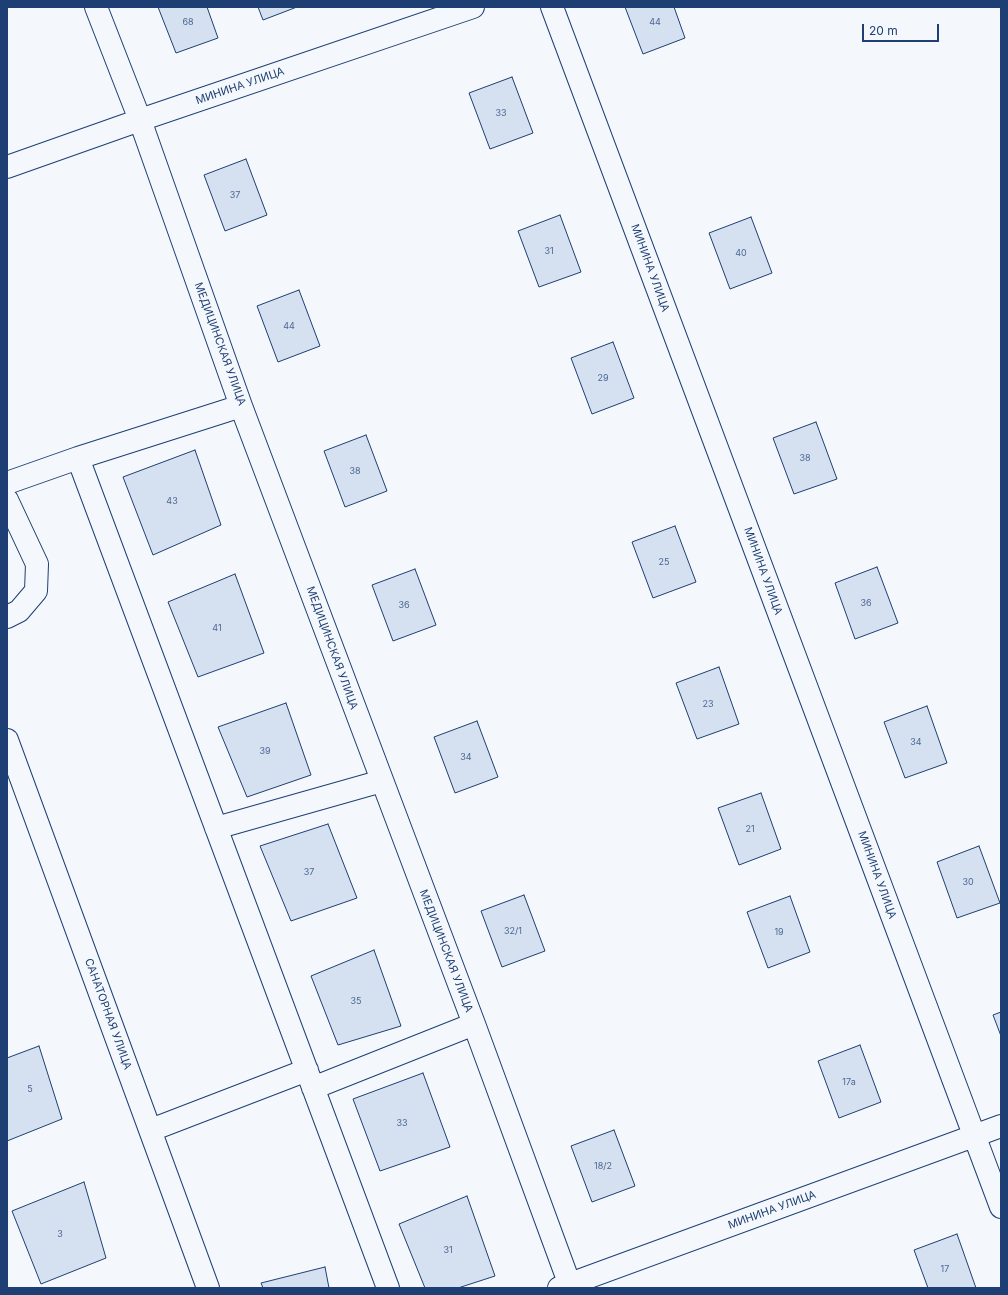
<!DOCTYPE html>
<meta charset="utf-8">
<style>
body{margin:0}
#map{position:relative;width:1008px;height:1295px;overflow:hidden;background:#f4f7fb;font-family:Inter,sans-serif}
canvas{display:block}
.frame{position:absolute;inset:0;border:8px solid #1d3f73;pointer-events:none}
.scale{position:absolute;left:862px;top:24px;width:77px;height:18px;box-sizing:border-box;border:2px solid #1d3f73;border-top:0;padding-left:5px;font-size:12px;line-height:14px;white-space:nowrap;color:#1d3f73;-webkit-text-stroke:3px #f4f7fb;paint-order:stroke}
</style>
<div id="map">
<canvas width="1008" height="1295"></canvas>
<div class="frame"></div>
<div class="scale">20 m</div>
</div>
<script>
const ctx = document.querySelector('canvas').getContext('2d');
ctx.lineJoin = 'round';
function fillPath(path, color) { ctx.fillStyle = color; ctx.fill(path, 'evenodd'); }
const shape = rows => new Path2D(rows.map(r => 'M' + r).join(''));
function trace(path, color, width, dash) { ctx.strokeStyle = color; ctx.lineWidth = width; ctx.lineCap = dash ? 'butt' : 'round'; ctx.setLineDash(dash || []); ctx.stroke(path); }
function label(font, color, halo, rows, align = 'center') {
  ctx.font = font + ' Inter,sans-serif'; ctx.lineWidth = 3; ctx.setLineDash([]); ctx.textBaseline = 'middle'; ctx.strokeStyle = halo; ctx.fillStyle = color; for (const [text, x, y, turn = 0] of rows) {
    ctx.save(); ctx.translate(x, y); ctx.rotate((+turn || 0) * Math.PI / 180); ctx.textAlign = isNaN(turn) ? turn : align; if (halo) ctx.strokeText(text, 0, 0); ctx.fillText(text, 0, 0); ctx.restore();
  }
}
const building = shape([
 [158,7,207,7,218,38,176,53,158,7],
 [258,7,297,7,263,20,258,7],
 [625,7,674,7,685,38,643,54,625,7],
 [512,77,533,133,490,149,469,93,512,77],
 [246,159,267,215,225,231,204,175,246,159],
 [560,215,581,272,539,287,518,231,560,215],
 [751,217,772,273,730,289,709,233,751,217],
 [299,290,320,346,278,362,257,306,299,290],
 [613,342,634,398,592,414,571,358,613,342],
 [816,422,837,479,794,494,773,438,816,422],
 [366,435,387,491,345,507,324,451,366,435],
 [195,450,221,525,153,555,123,477,195,450],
 [675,526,696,582,653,598,632,542,675,526],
 [877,567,898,623,855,639,835,583,877,567],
 [415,569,436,625,393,641,372,585,415,569],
 [235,574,264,653,198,677,168,602,235,574],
 [719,667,739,724,697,739,676,683,719,667],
 [286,703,311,775,247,797,218,727,286,703],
 [927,706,947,763,905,778,884,722,927,706],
 [477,721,498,777,455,793,434,737,477,721],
 [761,793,781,849,739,865,718,808,761,793],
 [328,824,357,898,291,921,260,846,328,824],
 [979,846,1000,903,957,918,937,862,979,846],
 [524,895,545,951,502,967,481,911,524,895],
 [790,896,810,952,768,968,747,912,790,896],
 [374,950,401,1026,338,1045,311,976,374,950],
 [1001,1012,1001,1036,993,1015,1001,1012],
 [860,1045,881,1102,839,1118,818,1061,860,1045],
 [39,1046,62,1119,7,1141,7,1058,39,1046],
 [423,1073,450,1147,380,1171,353,1099,423,1073],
 [614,1130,635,1186,592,1202,571,1146,614,1130],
 [84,1182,106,1258,41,1284,12,1211,84,1182],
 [467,1196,495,1276,458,1288,425,1288,399,1224,467,1196],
 [957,1234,976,1288,928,1288,914,1250,957,1234],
 [325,1267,329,1288,263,1288,261,1283,325,1267]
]);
fillPath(building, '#d5e0f0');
trace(building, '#1d3f73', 1);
const minor = shape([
 [96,7,140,120,241,406,474,1024,571,1288],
 [552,7,1001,1207],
 [7,167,140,120,473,7],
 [78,458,388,1288],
 [7,483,78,458,241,406],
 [7,500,37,564,36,591,19,611,7,617],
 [7,740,208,1288],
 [216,828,382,781],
 [313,1088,474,1024],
 [151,1130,307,1070],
 [559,1288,1001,1126]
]);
trace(minor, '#1d3f73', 24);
trace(minor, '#f4f7fb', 22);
label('9px', '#4b6792', null, [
 ["68",188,22],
 ["44",655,22],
 ["33",501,113],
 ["37",235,195],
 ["31",549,251],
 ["40",741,253],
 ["44",289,326],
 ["29",603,378],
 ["38",805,458],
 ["38",355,471],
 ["43",172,501],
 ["25",664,562],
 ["36",866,603],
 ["36",404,605],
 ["41",217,628],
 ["23",708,704],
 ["34",916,742],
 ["39",265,751],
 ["34",466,757],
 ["21",750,829],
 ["37",309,872],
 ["30",968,882],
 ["32/1",513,931],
 ["19",779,932],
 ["35",356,1001],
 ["17а",849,1082],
 ["5",30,1089],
 ["33",402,1123],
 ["18/2",603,1166],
 ["3",60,1234],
 ["31",448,1250],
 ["17",945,1269]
]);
label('11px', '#1d3f73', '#f4f7fb', [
 ["МИНИНА УЛИЦА",240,86,-19],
 ["МИНИНА УЛИЦА",650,268,70],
 ["МЕДИЦИНСКАЯ УЛИЦА",220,344,70],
 ["МИНИНА УЛИЦА",763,571,70],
 ["МЕДИЦИНСКАЯ УЛИЦА",332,648,70],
 ["МИНИНА УЛИЦА",877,875,70],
 ["МЕДИЦИНСКАЯ УЛИЦА",446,951,69],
 ["САНАТОРНАЯ УЛИЦА",108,1014,70],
 ["МИНИНА УЛИЦА",772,1210,-20]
]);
</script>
